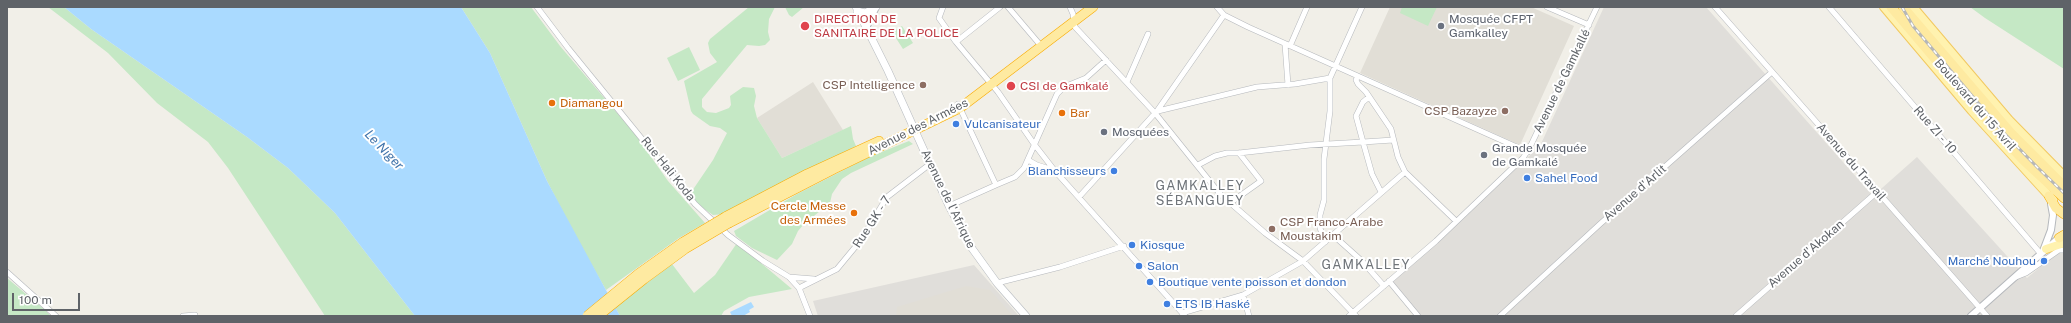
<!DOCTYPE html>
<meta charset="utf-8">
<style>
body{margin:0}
#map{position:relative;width:2071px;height:323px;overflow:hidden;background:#f1efe8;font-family:"Public Sans",sans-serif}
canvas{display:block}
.frame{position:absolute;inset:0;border:8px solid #5f6368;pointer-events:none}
.scale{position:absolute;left:12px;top:293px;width:68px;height:18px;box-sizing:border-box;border:2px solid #5f6368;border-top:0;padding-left:5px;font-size:12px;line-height:14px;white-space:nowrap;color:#5f6368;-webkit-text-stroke:3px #fff;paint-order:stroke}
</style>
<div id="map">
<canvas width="2071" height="323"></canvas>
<div class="frame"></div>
<div class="scale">100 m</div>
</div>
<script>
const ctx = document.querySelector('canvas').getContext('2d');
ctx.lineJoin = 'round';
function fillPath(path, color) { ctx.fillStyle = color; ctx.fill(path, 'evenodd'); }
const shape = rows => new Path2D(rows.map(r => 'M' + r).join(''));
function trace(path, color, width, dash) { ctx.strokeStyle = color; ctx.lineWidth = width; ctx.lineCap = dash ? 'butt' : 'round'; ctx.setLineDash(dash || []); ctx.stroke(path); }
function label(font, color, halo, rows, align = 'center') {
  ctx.font = font + ' "Public Sans",sans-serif'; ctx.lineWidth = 4; ctx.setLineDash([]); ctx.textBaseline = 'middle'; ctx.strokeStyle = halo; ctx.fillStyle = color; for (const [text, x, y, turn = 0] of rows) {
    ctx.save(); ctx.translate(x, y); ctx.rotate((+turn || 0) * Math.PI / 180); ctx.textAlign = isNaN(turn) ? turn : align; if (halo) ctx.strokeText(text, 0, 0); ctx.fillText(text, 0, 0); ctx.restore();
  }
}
fillPath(shape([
 [1604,7,1706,7,1873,196,1917,157,2027,278,2062,249,2064,250,2064,316,1417,316,1389,285,1540,146],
 [974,265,1019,316,818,316,813,301]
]), '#e0deda');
fillPath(shape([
 [1390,7,1531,7,1574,26,1520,145,1360,73],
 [813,82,843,130,782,158,757,118],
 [966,286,990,290,1013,316,896,316,897,307]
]), '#e1ded6');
fillPath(shape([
 [48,7,64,7,91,29,247,137,288,168,335,213,415,316,325,316,228,168,208,142,157,103,108,53],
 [461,7,531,7,560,46,635,134,668,181,705,223,679,238,606,290,578,241,547,181,490,53],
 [749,7,775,7,769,19,768,32,770,40,765,45,759,46,747,45,702,99,702,107,707,112,716,113,729,108,731,105,730,96,743,87,754,88,756,96,754,106,757,118,782,158,851,126,853,139,856,146,725,214,713,215,700,206,693,198,692,191,713,160,727,133,720,128,710,126,693,114,691,111,684,81,717,62,710,53,708,43,710,39],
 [785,7,804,7,792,17,789,15],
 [1402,7,1437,7,1428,26,1400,13],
 [1970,7,2064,7,2064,69,1985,18],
 [902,26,913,43,903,49,892,32],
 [689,47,700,70,678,81,667,58],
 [909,141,913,144,851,173,842,179,832,194,830,203,804,224,798,231,792,244,777,260,752,248,736,236,734,231,797,194,869,157],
 [737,243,792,289,749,297,724,311,721,316,620,316,615,307,672,264,694,293,715,275],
 [7,278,45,310,51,316,7,316]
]), '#c5e8c5');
fillPath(shape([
 [64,7,461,7,490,53,547,181,620,316,415,316,335,213,288,168,247,137,91,29],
 [751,302,754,307,749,310,750,312,743,316,732,316,730,312]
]), '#aadaff');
const minor = shape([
 [537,7,568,48,695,204,728,235,763,261,789,277,799,288,810,316],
 [943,7,939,18,956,42,998,92,1034,144,1055,171,1185,316],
 [1008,7,1042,47],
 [1070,7,1073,14,1075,27,1155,113,1220,194,1265,233,1303,261,1356,316],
 [1217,7,1224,15,1248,27,1528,152],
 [1547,7,1589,25],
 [1715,7,1987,316],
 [1829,7,2041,254],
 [956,42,1000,7],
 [1285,44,1288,85],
 [1290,46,1307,7],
 [1127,82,1148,34],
 [1369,97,1363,102,1356,116,1363,142,1393,140],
 [1158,111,1257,87,1295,84,1330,78],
 [1028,160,1037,165,1053,170],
 [1198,165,1215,156,1227,153,1239,153,1310,145,1363,142,1372,174,1381,192],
 [1405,172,1456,221],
 [996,185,1015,177,1024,168,1057,94,1064,87,1086,78,1106,60],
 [1079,197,1157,111,1224,15],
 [1230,203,1261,181,1239,153],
 [949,206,996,185,958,104],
 [1333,235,1362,261,1384,286],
 [1325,242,1320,228,1320,215,1324,200,1324,159,1330,111,1330,78,1362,7],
 [7,272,56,316],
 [789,277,814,279],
 [2016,277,2026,273,2059,250,2064,250],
 [1389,281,1418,316],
 [997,283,1060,267,1124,246],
 [799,288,837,269,861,240,887,197,930,164],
 [1243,295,1249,316],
 [1182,313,1243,295,1303,261,1405,172,1398,157,1391,129,1366,92,1358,84,1356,80,1358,76],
 [183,316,195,315],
 [1349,316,1436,241,1523,158,1530,147,1597,7],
 [1500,316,1600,224,1772,72],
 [1736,316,1877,192]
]);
const tertiary = shape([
 [866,28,876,7],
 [2043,251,2051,230,2053,215,2051,204],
 [1971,316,2061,236]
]);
const secondary = shape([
 [856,7,888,71,949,206,971,247,997,283,1026,316],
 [857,11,865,13,876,7]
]);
const primary = shape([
 [1884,7,1972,111,2053,200],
 [1913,7,2009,120,2064,176],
 [2046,249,2064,243]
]);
const trunk = shape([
 [1891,7,2002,138,2024,161,2064,198],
 [1903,7,2011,133,2064,186],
 [2049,196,2056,208,2064,214],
 [725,217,807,174,879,141],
 [729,223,834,169,960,108,1093,7],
 [2059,238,2064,235]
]);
trace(minor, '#b5b8bc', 6);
trace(tertiary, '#b5b8bc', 8);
trace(secondary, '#b6babf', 8);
trace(primary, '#f2c960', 10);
trace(trunk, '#f9ab00', 10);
trace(minor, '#fff', 5);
trace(tertiary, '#fff', 6);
trace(secondary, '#fff', 7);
trace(primary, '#fff2af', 8);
trace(trunk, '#feeaa1', 9);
const rail = shape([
 [1902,7,1913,26,2001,130,2037,167,2064,193]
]);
trace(rail, '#b6b7b8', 3);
trace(rail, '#fff', 1.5, [4.5]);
const trunkBridge = shape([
 [587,316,638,274,683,242,725,217],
 [598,316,644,279,685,249,729,223]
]);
trace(trunkBridge, '#f9ab00', 10, []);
trace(trunkBridge, '#feeaa1', 9);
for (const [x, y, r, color] of [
 [805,26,5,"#e0444e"],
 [1441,26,4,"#6b7280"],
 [923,85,4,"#8d6e63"],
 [1011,86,5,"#e0444e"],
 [552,103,4,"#e8710a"],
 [1505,111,4,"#8d6e63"],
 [1062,113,4,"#e8710a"],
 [956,124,4,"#3f7fe0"],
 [1104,132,4,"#6b7280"],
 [1484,155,4,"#6b7280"],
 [1114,171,4,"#3f7fe0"],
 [1527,178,4,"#3f7fe0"],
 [854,213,4,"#e8710a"],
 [1272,229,4,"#8d6e63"],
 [1132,245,4,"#3f7fe0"],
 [2044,261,4,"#3f7fe0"],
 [1139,266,4,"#3f7fe0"],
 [1150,282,4,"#3f7fe0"],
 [1167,304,4,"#3f7fe0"]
]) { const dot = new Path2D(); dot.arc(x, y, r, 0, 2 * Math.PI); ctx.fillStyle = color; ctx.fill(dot); trace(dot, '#fff', 1.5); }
label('12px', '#be3a42', '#fff', [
 ["DIRECTION DE",814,19],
 ["SANITAIRE DE LA POLICE",814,33],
 ["CSI de Gamkalé",1020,86]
], 'left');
label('12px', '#5b616d', '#fff', [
 ["Mosquée CFPT",1449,19],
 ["Gamkalley",1449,33],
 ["Mosquées",1112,132],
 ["Grande Mosquée",1492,148],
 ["de Gamkalé",1492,162]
], 'left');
label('12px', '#5f6368', '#fff', [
 ["Avenue de Gamkallé",1562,81,-64],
 ["Boulevard du 15 Avril",1975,105,49],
 ["Avenue des Armées",918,127,-27],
 ["Rue ZI - 10",1935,130,49],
 ["Avenue du Travail",1851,162,49],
 ["Rue Hali Koda",668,169,51],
 ["Avenue d'Arlit",1635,193,-41],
 ["Avenue de l'Afrique",948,199,64],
 ["Rue GK - 7",872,222,-57],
 ["Avenue d'Akokan",1806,254,-41]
]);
label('12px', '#785e54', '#fff', [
 ["CSP Intelligence",915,85],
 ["CSP Bazayze",1497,111],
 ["CSP Franco-Arabe",1280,222,"left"],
 ["Moustakim",1280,236,"left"]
], 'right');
label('12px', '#c56008', '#fff', [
 ["Diamangou",560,103],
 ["Bar",1070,113],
 ["Cercle Messe",846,206,"right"],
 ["des Armées",846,220,"right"]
], 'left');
label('12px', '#366cbe', '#fff', [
 ["Vulcanisateur",964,124],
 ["Blanchisseurs",1106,171,"right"],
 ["Sahel Food",1535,178],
 ["Kiosque",1140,245],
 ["Marché Nouhou",2036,261,"right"],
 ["Salon",1147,266],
 ["Boutique vente poisson et dondon",1158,282],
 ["ETS IB Haské",1175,304]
], 'left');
label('italic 13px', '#4174aa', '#fff', [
 ["Le Niger",384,150,46]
]);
ctx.letterSpacing = '1px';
label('13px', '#70757a', '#fff', [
 ["GAMKALLEY",1200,186],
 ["SÉBANGUEY",1200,201],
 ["GAMKALLEY",1366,265]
]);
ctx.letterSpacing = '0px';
</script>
